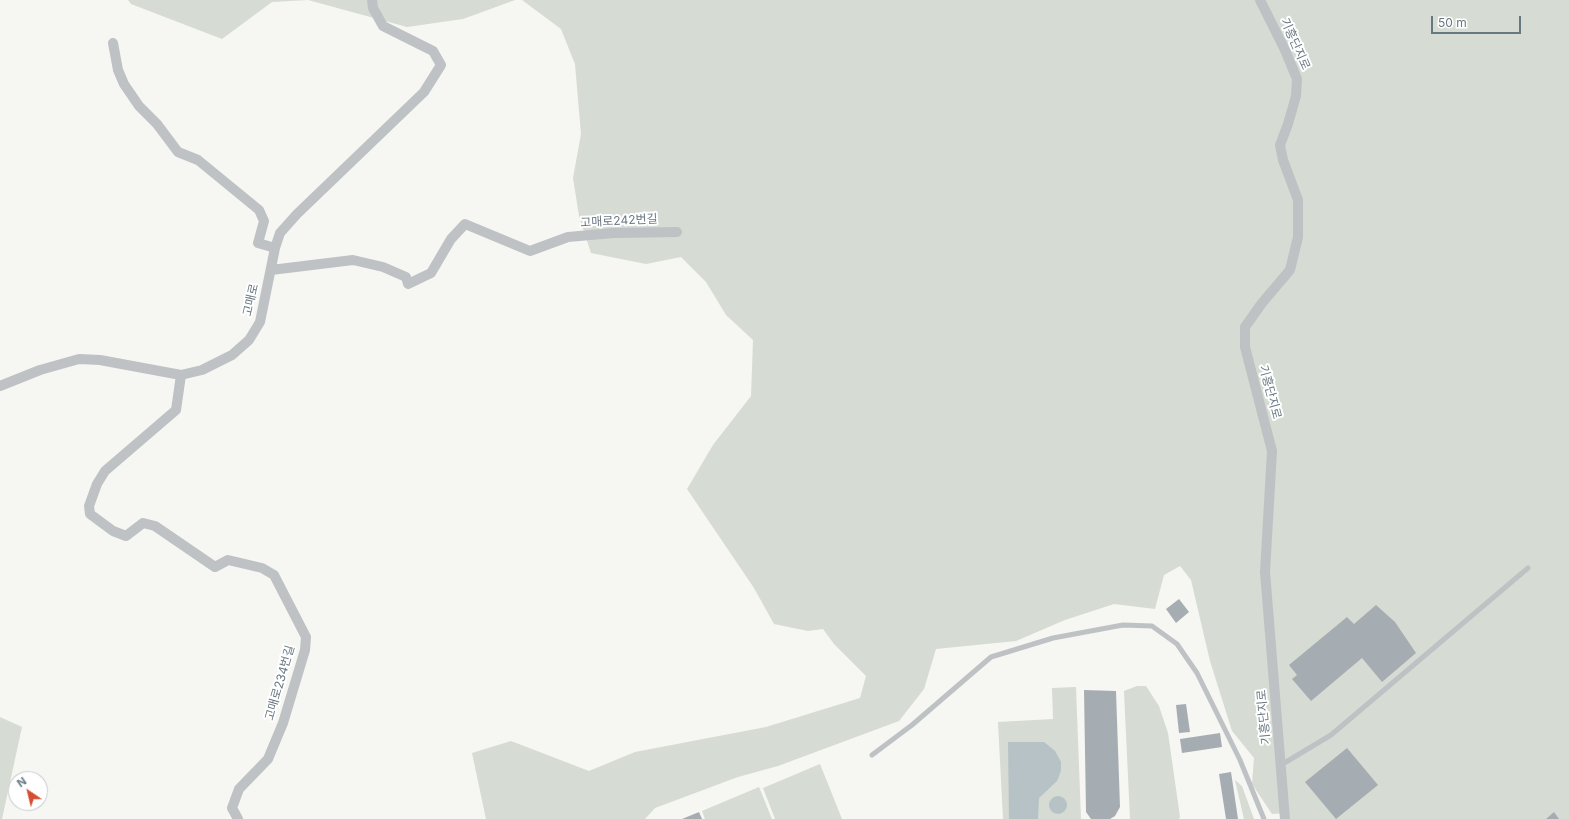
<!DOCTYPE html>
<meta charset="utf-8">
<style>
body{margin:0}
#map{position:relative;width:1569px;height:819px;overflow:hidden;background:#f6f6f3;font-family:Inter,sans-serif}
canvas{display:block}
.north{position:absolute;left:8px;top:771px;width:40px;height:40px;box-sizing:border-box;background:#fff;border:1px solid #c3c9cd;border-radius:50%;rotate:325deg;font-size:11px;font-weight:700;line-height:16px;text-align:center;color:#687882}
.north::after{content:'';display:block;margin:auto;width:14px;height:18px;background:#d44e35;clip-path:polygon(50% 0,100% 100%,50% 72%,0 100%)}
.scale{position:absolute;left:1431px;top:16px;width:90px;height:18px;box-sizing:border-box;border:2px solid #687882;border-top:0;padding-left:5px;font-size:12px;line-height:14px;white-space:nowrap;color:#687882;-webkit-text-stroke:3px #fff;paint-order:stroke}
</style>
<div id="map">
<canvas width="1569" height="819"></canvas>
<div class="north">N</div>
<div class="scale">50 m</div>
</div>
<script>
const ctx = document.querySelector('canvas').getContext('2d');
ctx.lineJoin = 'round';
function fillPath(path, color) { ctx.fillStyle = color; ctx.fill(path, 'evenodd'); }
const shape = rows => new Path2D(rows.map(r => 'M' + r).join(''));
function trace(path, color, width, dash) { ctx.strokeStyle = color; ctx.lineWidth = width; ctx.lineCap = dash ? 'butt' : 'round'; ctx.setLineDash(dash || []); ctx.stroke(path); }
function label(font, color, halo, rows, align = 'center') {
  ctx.font = font + ' Inter,"Noto Sans KR",sans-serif'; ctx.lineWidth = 4; ctx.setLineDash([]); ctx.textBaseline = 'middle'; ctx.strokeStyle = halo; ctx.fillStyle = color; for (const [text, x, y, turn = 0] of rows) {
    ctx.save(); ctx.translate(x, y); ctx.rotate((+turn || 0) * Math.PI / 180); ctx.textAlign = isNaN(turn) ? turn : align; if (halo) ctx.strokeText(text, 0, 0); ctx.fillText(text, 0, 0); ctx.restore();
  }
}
fillPath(shape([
 [128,0,515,0,463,19,407,27,308,0,272,2,222,39,131,4],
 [522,0,1569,0,1569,819,1285,819,1285,813,1272,814,1252,784,1254,758,1232,731,1210,661,1191,580,1180,566,1164,575,1155,609,1114,604,1065,620,1016,641,936,649,924,689,899,721,778,766,738,777,655,808,645,819,486,819,472,753,511,741,589,771,635,752,766,727,860,698,866,676,834,644,823,629,808,631,774,624,754,588,687,489,713,445,751,396,753,340,726,315,706,282,681,257,646,264,591,253,579,216,573,178,581,134,575,64,561,29],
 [1137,686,1146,686,1159,706,1168,733,1180,817,1179,819,1130,819,1124,691],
 [1076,687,1081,819,1003,819,998,722,1053,719,1052,688],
 [0,717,22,727,2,819,0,819],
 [820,764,842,819,775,819,763,788],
 [1235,780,1242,786,1254,819,1244,819],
 [759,787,772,819,705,819,702,811]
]), '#d6dbd3');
fillPath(shape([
 [1008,742,1044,742,1055,751,1061,762,1061,771,1057,781,1039,798,1038,819,1009,819],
 '1049 805a9 9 0 1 1 18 0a9 9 0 1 1-18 0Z'
]), '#b6c2c5');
fillPath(shape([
 [1179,599,1189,612,1176,623,1166,609],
 [1376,605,1395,622,1416,653,1382,682,1362,658,1311,701,1292,679,1297,675,1289,665,1347,617,1354,624],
 [1084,690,1116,691,1120,807,1115,816,1110,819,1091,819,1086,812],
 [1186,704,1190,732,1179,733,1176,705],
 [1220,733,1222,747,1182,753,1180,739],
 [1347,748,1378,785,1336,819,1305,782],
 [1231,772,1238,819,1226,819,1219,774],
 [699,812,702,819,682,819],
 [1554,812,1559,819,1546,819]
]), '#a6adb2');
trace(shape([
 [872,755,912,725,991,657,1053,638,1123,625,1152,626,1177,644,1197,673,1240,760,1264,819],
 [1281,765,1331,735,1528,568]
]), '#bec2c5', 5);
trace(shape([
 [1260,0,1285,50,1297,79,1296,96,1288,124,1280,145,1283,160,1298,200,1298,237,1290,270,1262,303,1245,327,1245,347,1272,451,1265,572,1285,819],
 [113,43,118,70,124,84,139,106,157,124,178,152,198,160,259,210,264,221,258,243,275,248],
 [271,270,353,260,383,267,406,277,408,284,431,273,451,239,465,224,530,251,568,237,613,233,677,232],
 [181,375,176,410,105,471,97,484,89,506,90,514,113,531,126,536,143,523,155,526,215,567,228,560,262,568,274,575,306,637,305,650,283,723,268,759,239,789,232,808,238,819],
 [0,386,40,370,79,359,100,360,181,375,202,370,232,355,249,340,260,322,275,248,280,233,297,214,424,92,441,65,433,51,383,26,373,8,372,0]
]), '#bec2c5', 10);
label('12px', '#687882', '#fff', [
 ["기흥단지로",1295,44,66],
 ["고매로242번길",619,221,-3],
 ["고매로",251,300,-77],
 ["기흥단지로",1270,392,75],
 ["고매로234번길",280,683,-74],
 ["기흥단지로",1264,717,-95]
]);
</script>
